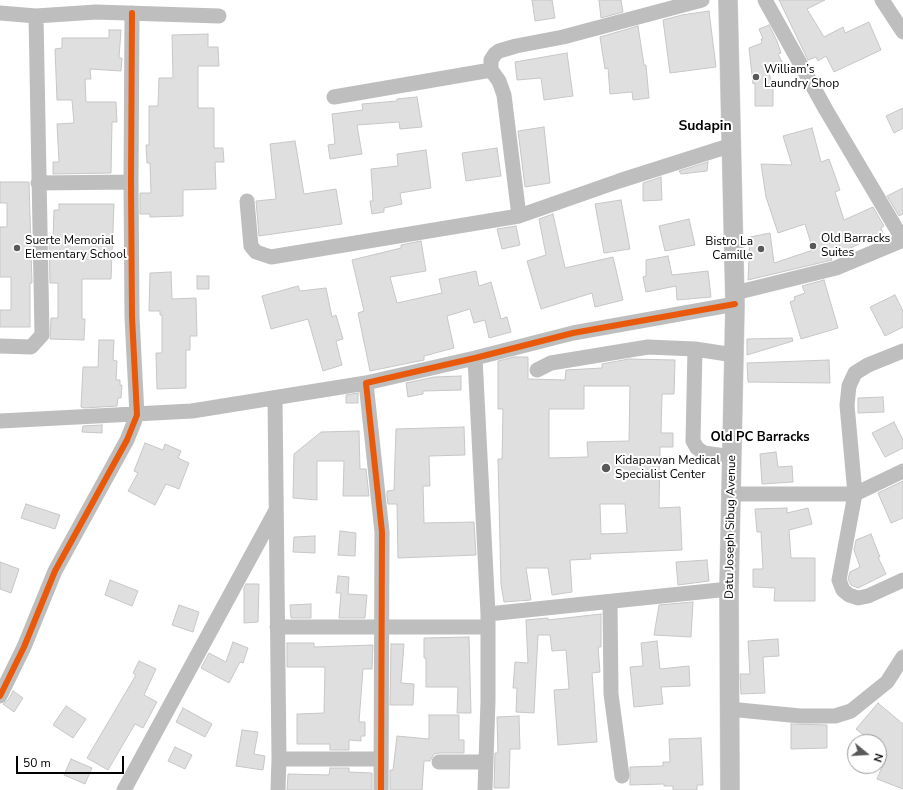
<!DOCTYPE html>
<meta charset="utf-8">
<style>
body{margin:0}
#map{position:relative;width:903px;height:790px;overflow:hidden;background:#fff;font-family:"Nunito Sans",sans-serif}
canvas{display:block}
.north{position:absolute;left:847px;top:734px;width:40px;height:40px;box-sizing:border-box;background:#fff;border:1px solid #999;border-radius:50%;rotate:108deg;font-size:11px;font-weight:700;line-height:16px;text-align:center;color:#000}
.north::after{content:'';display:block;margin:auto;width:14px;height:18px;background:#595959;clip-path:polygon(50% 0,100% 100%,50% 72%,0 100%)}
.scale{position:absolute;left:16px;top:756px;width:108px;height:18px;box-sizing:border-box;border:2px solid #000;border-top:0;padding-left:5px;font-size:12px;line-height:14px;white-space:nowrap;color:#000;-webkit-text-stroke:3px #fff;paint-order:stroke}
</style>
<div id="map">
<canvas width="903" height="790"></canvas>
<div class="north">N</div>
<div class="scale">50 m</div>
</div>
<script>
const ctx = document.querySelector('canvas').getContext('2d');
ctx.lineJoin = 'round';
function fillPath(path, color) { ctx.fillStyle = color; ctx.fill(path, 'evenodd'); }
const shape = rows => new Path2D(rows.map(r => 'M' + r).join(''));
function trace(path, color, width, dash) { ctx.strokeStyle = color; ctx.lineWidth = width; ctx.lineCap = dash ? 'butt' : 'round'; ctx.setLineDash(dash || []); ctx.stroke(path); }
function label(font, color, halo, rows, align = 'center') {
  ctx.font = font + ' "Nunito Sans",sans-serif'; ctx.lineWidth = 4; ctx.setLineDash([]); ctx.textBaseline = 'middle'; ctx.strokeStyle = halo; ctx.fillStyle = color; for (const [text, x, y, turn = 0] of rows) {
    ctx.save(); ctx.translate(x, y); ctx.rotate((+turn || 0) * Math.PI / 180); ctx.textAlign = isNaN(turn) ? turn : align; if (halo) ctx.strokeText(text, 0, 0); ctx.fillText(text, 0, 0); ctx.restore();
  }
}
const building = shape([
 [532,0,552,0,555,18,535,21,532,0],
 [599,0,621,0,623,12,601,18,599,0],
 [779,0,825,0,807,9,824,37,843,27,845,33,869,22,881,50,834,72,826,56,818,61,816,57,808,60,779,0],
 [709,11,716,67,670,73,663,20,682,15,709,11],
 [769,25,777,41,781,53,778,54,783,64,769,73,773,87,773,106,755,106,755,83,753,84,749,48,762,43,761,39,763,39,759,29,769,25],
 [638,26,644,65,646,65,649,98,633,100,632,92,610,94,608,68,605,69,600,37,638,26],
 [109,30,121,30,119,58,122,58,121,71,90,69,91,79,85,79,86,102,116,102,117,122,112,122,111,173,53,174,53,162,59,162,57,124,74,123,72,100,57,100,55,49,62,48,62,38,109,38,109,30],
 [208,34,208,47,218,47,219,66,198,66,198,108,214,108,214,148,223,148,224,162,215,162,216,189,183,190,183,216,150,217,150,214,140,214,140,193,151,193,150,163,147,163,146,145,149,145,149,106,158,106,159,78,173,78,172,35,208,34],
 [567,53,573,96,544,100,541,78,517,80,515,62,567,53],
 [417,97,422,127,400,129,399,122,357,125,362,154,330,159,328,145,335,144,332,114,363,110,362,104,397,101,397,99,417,97],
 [903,108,903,128,894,133,886,116,903,108],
 [544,127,550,183,525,187,518,131,544,127],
 [812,128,821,162,829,159,840,190,835,192,844,220,873,207,884,226,881,228,883,233,831,257,832,260,748,280,750,237,770,233,774,263,813,250,805,224,778,233,766,197,761,164,792,165,783,136,812,128],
 [295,141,304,194,336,189,342,224,259,236,256,201,276,199,270,144,295,141],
 [497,148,501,176,466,181,462,153,497,148],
 [426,150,431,188,400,193,402,204,384,208,384,212,372,214,370,201,373,201,371,169,398,166,397,154,426,150],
 [708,162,707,171,681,174,679,171,708,162],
 [661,177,662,200,643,201,643,183,661,177],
 [0,182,29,182,32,283,30,283,30,327,0,327,0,310,11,310,11,277,0,277,0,227,7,227,7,203,0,203,0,182],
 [903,188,903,214,899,216,887,196,903,188],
 [621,200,630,249,604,253,595,204,621,200],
 [59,204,114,204,111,279,82,279,82,319,85,319,84,340,50,339,51,318,58,318,58,283,50,283,49,240,53,240,54,210,59,210,59,204],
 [553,214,565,268,613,257,623,300,595,307,592,293,541,309,527,261,546,255,539,219,553,214],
 [689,219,695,245,665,251,659,226,689,219],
 [516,226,520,245,502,249,497,229,516,226],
 [421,241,426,271,390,277,397,303,442,293,439,279,476,271,479,286,491,282,501,319,507,317,511,332,489,338,485,320,474,323,470,309,447,316,454,348,424,356,424,360,370,371,358,313,364,311,352,260,401,248,401,245,421,241],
 [668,256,672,275,708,271,711,297,677,300,676,286,646,292,643,277,646,276,646,260,668,256],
 [171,272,172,299,196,298,197,336,190,336,190,350,186,350,186,388,157,389,156,353,162,353,162,315,160,315,160,311,149,311,150,273,171,272],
 [197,276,209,276,209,289,197,289,197,276],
 [824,280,838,328,801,339,790,302,795,300,794,297,805,293,802,286,824,280],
 [298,286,300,291,326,288,332,317,336,315,343,339,336,341,342,365,323,371,308,319,271,329,262,296,298,286],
 [895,295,903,311,903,327,885,336,870,307,895,295],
 [792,338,793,341,747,355,747,339,792,338],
 [99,340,114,340,113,360,117,361,116,380,120,380,120,385,122,385,121,398,118,398,117,406,84,408,81,407,83,367,98,367,99,340],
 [514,357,528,357,528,379,565,380,566,370,602,368,602,364,629,359,675,360,674,394,662,394,661,433,673,433,673,447,660,447,659,508,680,507,682,550,590,554,591,559,570,560,572,592,552,595,548,568,526,568,531,600,504,602,501,584,498,459,502,459,503,409,498,409,498,361,514,357],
 [584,386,630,386,629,441,587,442,588,457,549,458,549,409,584,409,584,386],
 [600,504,625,504,627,533,601,534,600,504],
 [829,360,830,383,748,382,747,363,829,360],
 [461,376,461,390,423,391,423,394,408,397,406,383,434,377,461,376],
 [358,393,358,403,346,403,346,395,358,393],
 [883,397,884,412,858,413,858,398,883,397],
 [894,422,903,440,903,448,885,457,872,433,894,422],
 [102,425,102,433,82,432,83,426,102,425],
 [464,427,465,455,429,456,430,486,423,486,424,523,474,522,476,555,398,558,397,504,388,504,387,496,387,491,394,490,396,429,464,427],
 [359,431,360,469,366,469,369,496,343,496,344,461,317,461,317,500,293,498,294,454,321,432,359,431],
 [145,443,163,450,165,444,181,451,178,458,189,463,179,489,166,484,155,505,128,491,138,473,134,471,145,443],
 [776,452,778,467,792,466,793,482,762,484,760,454,776,452],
 [903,481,903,518,891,523,878,493,903,481],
 [26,504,60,515,55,529,21,518,26,504],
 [787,508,787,513,808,508,812,524,789,530,791,558,815,558,815,601,774,601,775,588,753,587,753,569,763,569,761,532,757,532,755,509,787,508],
 [340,531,356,533,355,556,338,555,340,531],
 [871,534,880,557,878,557,886,574,858,588,851,585,848,579,850,572,860,567,854,550,856,540,871,534],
 [315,536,315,553,293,552,294,537,315,536],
 [707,560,709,581,678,585,676,562,707,560],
 [0,562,19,569,11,593,0,589,0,562],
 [338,576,349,577,348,594,367,595,365,618,339,618,341,593,336,593,338,576],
 [110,580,138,591,132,606,105,595,110,580],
 [246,584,259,584,258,622,244,623,244,588,246,584],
 [693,602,691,637,654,635,659,605,693,602],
 [311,604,311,618,291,618,290,605,311,604],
 [179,605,199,612,193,632,172,625,179,605],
 [601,614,601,647,598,647,600,672,592,673,597,742,558,745,554,690,569,689,566,650,552,651,550,635,538,635,534,713,516,712,517,688,513,688,515,662,528,663,526,620,548,618,548,620,601,614],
 [469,637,471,713,457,713,458,687,426,687,426,658,424,658,424,638,469,637],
 [778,639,779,656,763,657,765,693,741,694,740,674,750,674,748,641,778,639],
 [657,641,660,669,689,666,690,686,661,687,663,704,634,707,630,667,643,666,641,643,657,641],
 [233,642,248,648,243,663,240,662,229,683,201,668,209,653,226,662,233,642],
 [287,643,314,643,314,647,373,645,372,669,363,669,359,722,365,722,365,736,361,736,361,741,349,740,349,750,330,750,330,744,297,744,297,714,324,713,325,667,287,667,287,643],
 [391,644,404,644,401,683,414,684,413,705,390,705,391,644],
 [139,661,156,669,144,695,157,702,143,728,135,724,108,770,87,758,136,675,133,673,139,661],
 [13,691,23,698,14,712,3,704,8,700,13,691],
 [878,703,903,724,903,789,877,779,887,755,879,748,879,742,872,742,856,729,878,703],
 [66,706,86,719,73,738,53,725,66,706],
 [183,708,212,724,205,737,176,722,183,708],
 [429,715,459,715,459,740,464,740,464,753,439,753,434,754,430,761,424,761,422,790,390,790,390,770,393,770,397,736,429,739,429,715],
 [519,716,520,749,510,749,509,788,494,788,495,753,498,753,497,717,519,716],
 [791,724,827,725,827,748,791,749,791,724],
 [242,730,258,732,254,754,265,756,263,770,236,766,242,730],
 [701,738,703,785,697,785,697,790,673,790,673,786,664,786,664,784,630,785,630,767,663,766,663,762,670,762,669,739,701,738],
 [175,747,192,755,185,769,168,761,175,747],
 [71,759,92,768,85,784,64,775,71,759],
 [330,768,349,768,349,772,372,773,372,790,287,790,288,774,329,775,330,768]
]);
fillPath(building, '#dfdfdf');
trace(building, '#c7c7c7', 1);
const major = shape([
 [728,0,735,304,729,589,730,790]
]);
trace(major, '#dbdbdb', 20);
trace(shape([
 [765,0,826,110,903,240],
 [882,0,903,32],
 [0,13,36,16,96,12,219,16],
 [334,97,491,70],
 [38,183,131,182],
 [247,201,251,246,256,252,271,257,519,216,619,181,732,145],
 [519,216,504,95,499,81,491,70,491,60,495,54,499,51,516,46,563,37,702,0],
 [735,293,836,268,903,240],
 [0,346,31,347,42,335,36,16],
 [695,349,693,441,697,448,704,453,732,457],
 [903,351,868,365,855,373,849,386,847,405,855,494,839,580,843,590,849,595,858,598,868,596,903,580],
 [475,358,488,614,488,701,485,790],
 [537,370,551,363,648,347,695,349,734,355],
 [275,398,279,759,278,790],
 [0,421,192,411,366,383],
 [731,494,855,494,903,471],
 [610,603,611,694,622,776],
 [488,614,729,589],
 [277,627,487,627],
 [0,696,24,647,55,571,127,440,137,415,132,317,131,182,132,13],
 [729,709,800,716,835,716,851,711,887,682,903,657],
 [279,759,381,759],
 [439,762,486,762],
 [124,790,275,512],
 [381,790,382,532,366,383,475,358,573,333,735,304]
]), '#bebebe', 15);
trace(major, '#bebebe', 19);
trace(shape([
 [0,696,24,647,55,571,127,440,137,415,132,317,131,182,132,13],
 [381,790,382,532,366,383,475,358,573,333,735,304]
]), '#e8590c', 6);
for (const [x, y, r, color] of [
 [756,77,4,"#595959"],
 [813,246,4,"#595959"],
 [17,248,4,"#595959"],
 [761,249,4,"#595959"],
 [606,468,5,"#595959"]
]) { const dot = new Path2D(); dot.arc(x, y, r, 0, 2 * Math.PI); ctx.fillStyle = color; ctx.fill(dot); trace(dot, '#fff', 1.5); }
label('12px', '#000', '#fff', [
 ["William’s",764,70],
 ["Laundry Shop",764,84],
 ["Old Barracks",821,239],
 ["Suites",821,253],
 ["Suerte Memorial",25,241],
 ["Elementary School",25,255],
 ["Bistro La",753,242,"right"],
 ["Camille",753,256,"right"],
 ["Kidapawan Medical",615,461],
 ["Specialist Center",615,475]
], 'left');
label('12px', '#000', '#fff', [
 ["Datu Joseph Sibug Avenue",731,527,-89]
]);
label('bold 13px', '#000', '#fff', [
 ["Old PC Barracks",760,438]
]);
label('bold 14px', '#000', '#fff', [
 ["Sudapin",705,127]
]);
</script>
